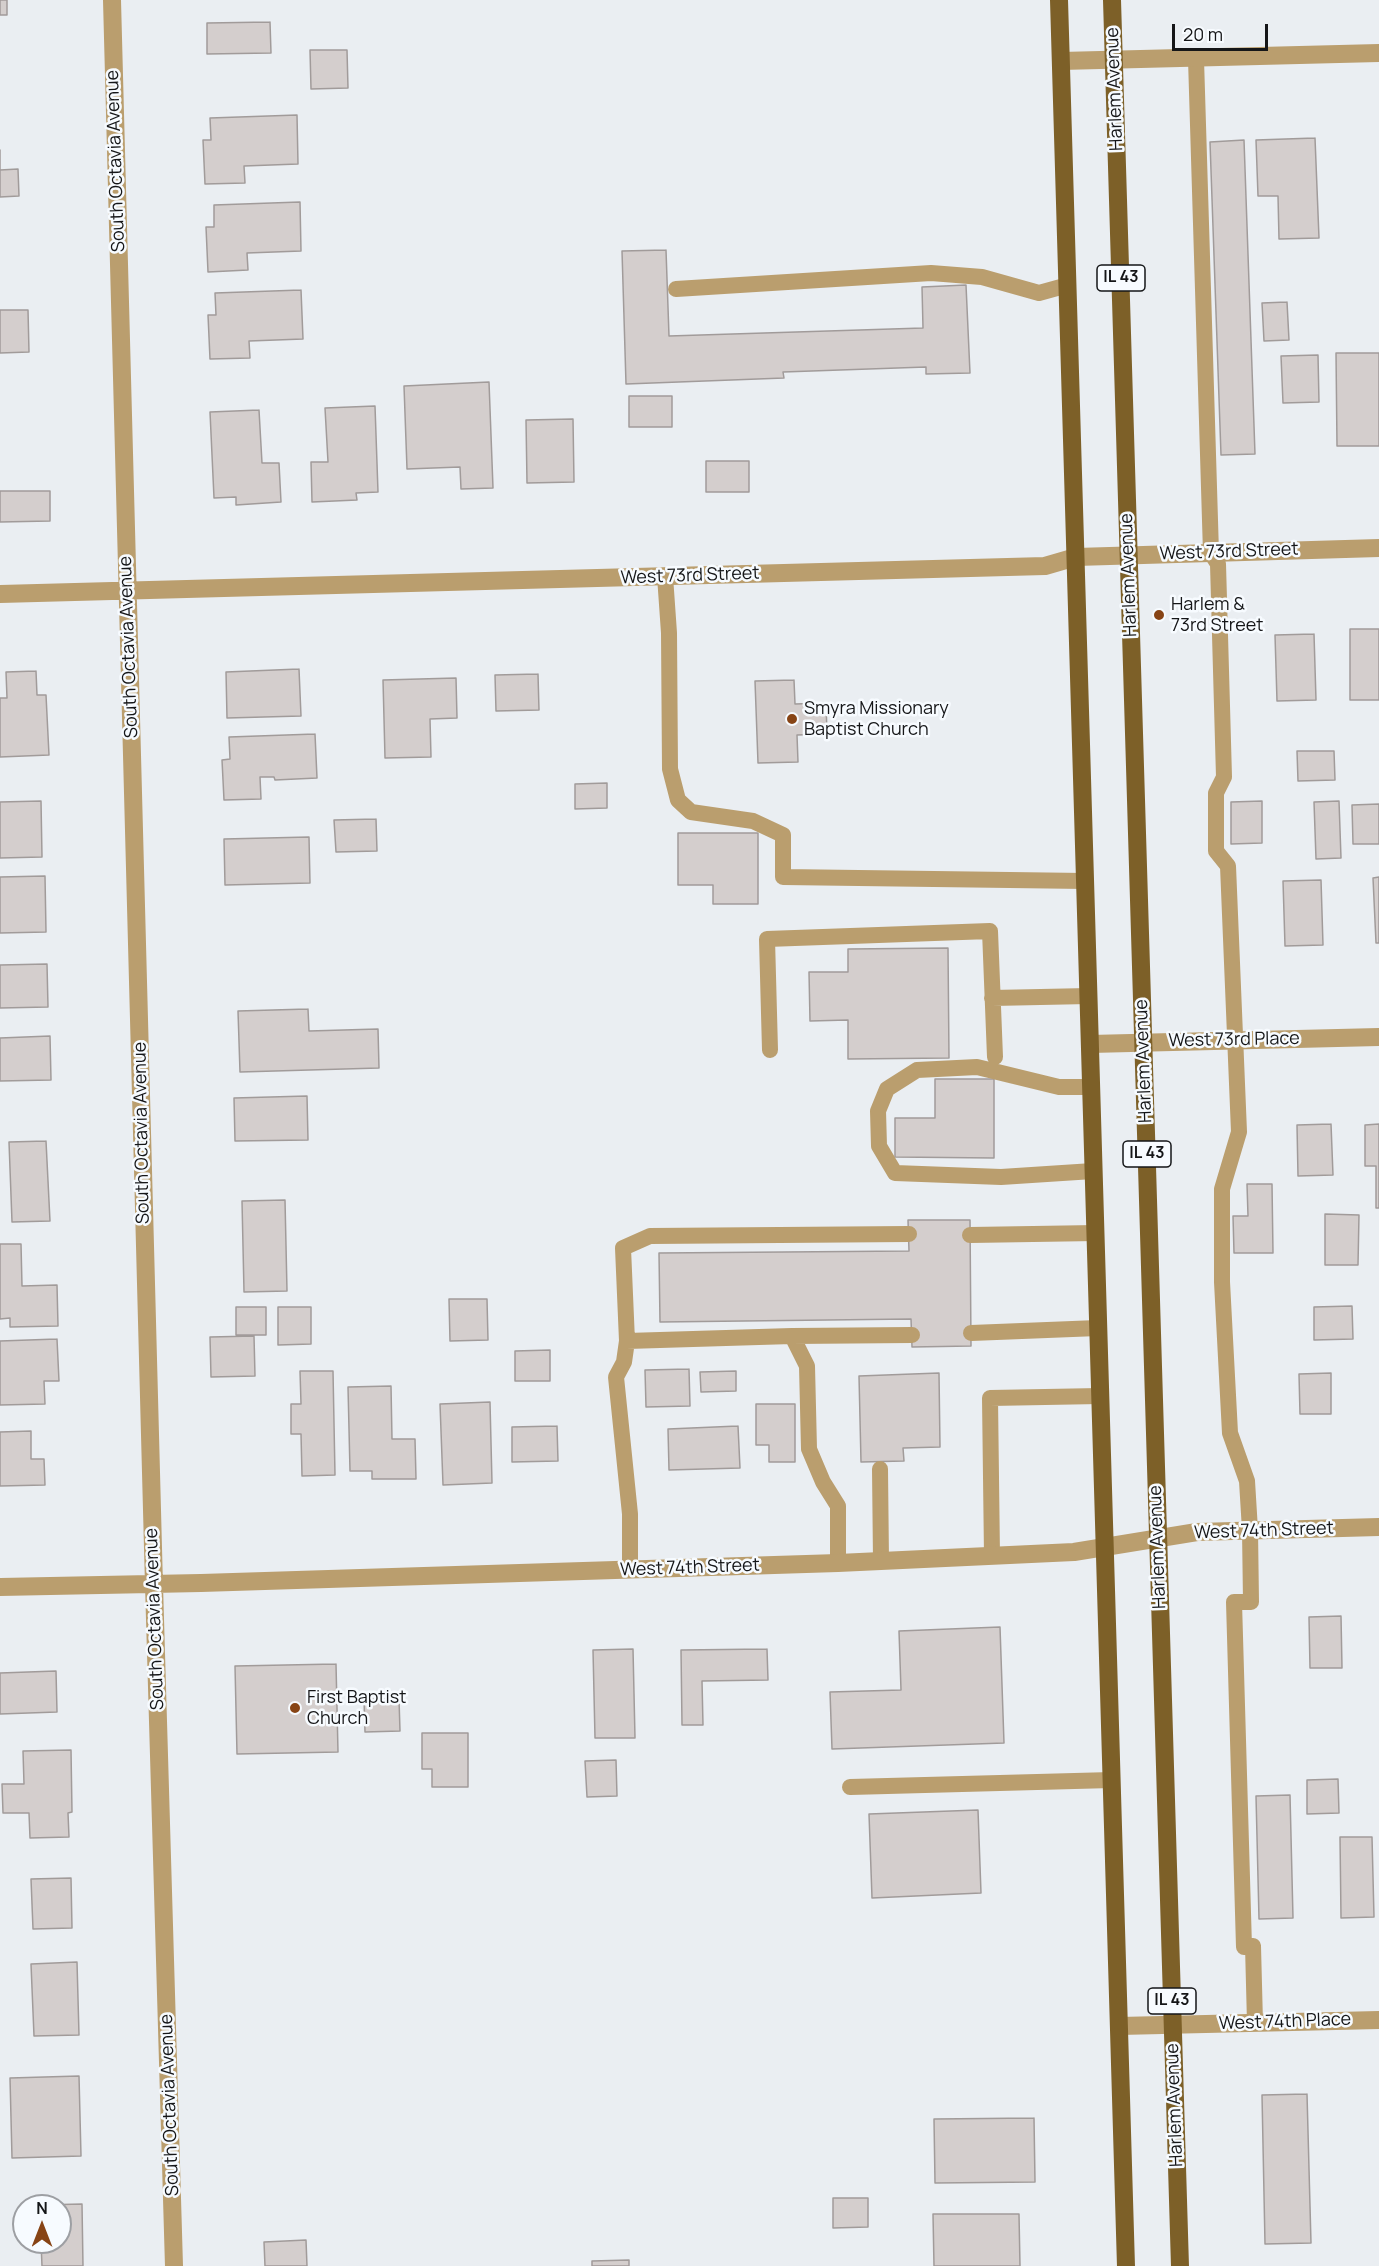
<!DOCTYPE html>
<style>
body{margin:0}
#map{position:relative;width:1379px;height:2266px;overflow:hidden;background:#eaeef2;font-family:Manrope,sans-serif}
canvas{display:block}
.north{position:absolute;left:12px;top:2194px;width:60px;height:60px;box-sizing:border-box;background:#f7fbff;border:2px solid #9d9fa3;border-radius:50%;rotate:0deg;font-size:16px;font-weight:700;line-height:24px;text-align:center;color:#151618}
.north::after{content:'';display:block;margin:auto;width:21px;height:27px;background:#874415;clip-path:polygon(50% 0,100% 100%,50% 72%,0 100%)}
.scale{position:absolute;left:1172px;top:24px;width:96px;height:27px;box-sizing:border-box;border:3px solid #151618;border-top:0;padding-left:8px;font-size:18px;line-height:21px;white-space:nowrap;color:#151618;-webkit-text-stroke:4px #f7fbff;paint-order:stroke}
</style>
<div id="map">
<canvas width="1379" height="2266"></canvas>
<div class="north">N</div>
<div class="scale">20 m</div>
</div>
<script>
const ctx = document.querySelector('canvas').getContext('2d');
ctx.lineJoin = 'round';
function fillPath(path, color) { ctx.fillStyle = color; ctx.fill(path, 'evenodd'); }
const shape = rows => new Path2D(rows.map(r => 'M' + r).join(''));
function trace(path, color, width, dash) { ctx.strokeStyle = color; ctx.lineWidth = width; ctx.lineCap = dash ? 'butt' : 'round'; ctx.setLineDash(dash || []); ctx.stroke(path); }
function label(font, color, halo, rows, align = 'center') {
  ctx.font = font + ' Manrope,sans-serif'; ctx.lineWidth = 5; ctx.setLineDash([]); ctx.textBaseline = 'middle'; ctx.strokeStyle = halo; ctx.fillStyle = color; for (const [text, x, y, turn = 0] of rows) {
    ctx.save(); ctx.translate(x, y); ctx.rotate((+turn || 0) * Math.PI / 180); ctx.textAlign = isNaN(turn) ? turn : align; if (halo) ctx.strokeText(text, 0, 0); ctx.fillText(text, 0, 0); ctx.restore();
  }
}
const building = shape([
 [0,0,7,0,7,15,0,15,0,0],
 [270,22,271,53,207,54,207,23,270,22],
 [310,50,347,50,348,88,311,89,310,50],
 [297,115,298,164,244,166,245,183,205,184,203,140,211,140,210,118,297,115],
 [1315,138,1319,238,1279,239,1278,196,1258,196,1256,140,1315,138],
 [1244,140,1255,454,1221,455,1210,142,1244,140],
 [0,150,0,170,18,169,19,196,0,197,0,150],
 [300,202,301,251,247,253,248,270,208,272,206,227,214,227,214,205,300,202],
 [666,250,669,336,923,328,922,287,966,285,970,373,926,374,926,367,783,372,784,378,626,384,622,251,666,250],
 [301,290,303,339,249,341,250,358,210,359,208,315,216,315,215,293,301,290],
 [1287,302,1289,340,1264,341,1262,303,1287,302],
 [0,310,28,310,29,352,0,353,0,310],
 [1336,353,1379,353,1379,446,1337,446,1336,353],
 [1318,355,1319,402,1283,403,1281,356,1318,355],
 [489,382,493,488,461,489,460,467,407,469,404,386,489,382],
 [629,396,672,396,672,427,629,427,629,396],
 [375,406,378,492,356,493,357,500,312,502,311,462,328,462,325,408,375,406],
 [259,410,262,463,279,463,281,502,236,505,236,497,214,498,210,412,259,410],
 [573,419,574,482,527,483,526,420,573,419],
 [706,461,749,461,749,492,706,492,706,461],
 [0,491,50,491,50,521,0,522,0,491],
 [1350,629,1379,629,1379,700,1350,700,1350,629],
 [1314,634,1316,700,1277,701,1275,635,1314,634],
 [299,669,301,716,227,718,226,672,299,669],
 [36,671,37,695,46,695,49,755,0,757,0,698,7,698,6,672,36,671],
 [538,674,539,710,496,711,495,675,538,674],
 [456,678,457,718,430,719,431,757,385,758,383,680,456,678],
 [794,680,795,704,826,703,827,734,797,735,798,762,758,763,755,681,794,680],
 [315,734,317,778,275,780,274,777,260,777,261,799,224,800,222,760,230,759,229,737,315,734],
 [1297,751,1334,751,1335,780,1298,781,1297,751],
 [607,783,607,808,575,809,575,784,607,783],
 [41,801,42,857,0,858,0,802,41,801],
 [1262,801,1262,843,1231,844,1231,802,1262,801],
 [1339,801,1341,858,1316,859,1314,802,1339,801],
 [1379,804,1379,844,1353,844,1352,805,1379,804],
 [376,819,377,851,336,852,334,820,376,819],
 [678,833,758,833,758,904,713,904,713,885,678,885,678,833],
 [309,837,310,883,225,885,224,839,309,837],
 [45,876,46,932,0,933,0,877,45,876],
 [1379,877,1379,943,1376,943,1373,878,1379,877],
 [1321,880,1323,945,1285,946,1283,881,1321,880],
 [948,948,949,1058,848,1059,848,1020,810,1021,809,972,848,972,848,949,948,948],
 [47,964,48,1007,0,1008,0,965,47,964],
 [308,1009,309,1031,378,1029,379,1068,240,1072,238,1011,308,1009],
 [50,1036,51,1080,0,1081,0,1038,50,1036],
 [935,1079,994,1079,994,1158,895,1157,895,1118,935,1118,935,1079],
 [307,1096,308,1140,235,1141,234,1098,307,1096],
 [1331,1124,1333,1175,1298,1176,1297,1125,1331,1124],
 [1379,1124,1379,1208,1376,1208,1376,1166,1365,1166,1365,1125,1379,1124],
 [46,1141,50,1221,12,1222,9,1142,46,1141],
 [1247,1184,1272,1184,1273,1253,1234,1253,1233,1216,1248,1216,1247,1184],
 [285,1200,287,1291,244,1292,242,1201,285,1200],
 [1325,1214,1359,1215,1358,1265,1325,1265,1325,1214],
 [908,1220,970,1220,971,1346,912,1347,911,1319,660,1322,659,1253,909,1251,908,1220],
 [0,1244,21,1244,22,1286,57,1285,58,1326,10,1327,10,1318,0,1319,0,1244],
 [449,1299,487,1299,488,1340,450,1341,449,1299],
 [1352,1306,1353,1339,1314,1340,1314,1307,1352,1306],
 [236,1307,266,1307,266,1335,236,1335,236,1307],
 [278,1307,311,1307,311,1344,278,1345,278,1307],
 [254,1336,255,1376,211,1377,210,1337,254,1336],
 [57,1339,59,1381,44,1381,45,1404,0,1405,0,1341,57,1339],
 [550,1350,550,1381,515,1381,515,1351,550,1350],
 [689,1369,690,1406,646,1407,645,1370,689,1369],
 [300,1371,333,1371,335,1475,302,1476,301,1434,291,1434,291,1404,301,1404,300,1371],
 [736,1371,736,1391,701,1392,700,1372,736,1371],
 [939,1373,940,1447,903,1448,904,1461,861,1462,859,1376,939,1373],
 [1331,1373,1331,1414,1300,1414,1299,1374,1331,1373],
 [391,1386,392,1439,415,1439,416,1479,372,1479,372,1471,350,1471,348,1387,391,1386],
 [490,1402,492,1483,443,1485,440,1404,490,1402],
 [756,1404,795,1404,795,1462,769,1462,769,1445,756,1445,756,1404],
 [557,1426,558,1461,512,1462,512,1427,557,1426],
 [738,1426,740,1468,669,1470,668,1429,738,1426],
 [31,1431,31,1459,44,1459,45,1485,0,1486,0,1432,31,1431],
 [1341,1616,1342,1668,1310,1668,1309,1617,1341,1616],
 [1000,1627,1004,1743,832,1749,830,1692,901,1690,899,1631,1000,1627],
 [633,1649,635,1738,595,1738,593,1650,633,1649],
 [767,1649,768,1680,702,1681,703,1725,682,1725,681,1650,767,1649],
 [336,1664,338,1752,237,1754,235,1666,336,1664],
 [56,1671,57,1712,0,1714,0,1673,56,1671],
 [364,1699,399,1699,400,1731,365,1732,364,1699],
 [422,1733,468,1733,468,1787,432,1787,432,1769,422,1769,422,1733],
 [71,1750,72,1812,68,1813,69,1837,30,1838,29,1813,3,1813,2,1784,24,1784,23,1751,71,1750],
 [616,1760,617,1796,587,1797,585,1761,616,1760],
 [1338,1779,1339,1813,1307,1814,1307,1780,1338,1779],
 [1290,1795,1293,1918,1259,1919,1256,1796,1290,1795],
 [978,1810,981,1893,872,1898,869,1814,978,1810],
 [1340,1837,1372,1837,1374,1917,1341,1918,1340,1837],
 [71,1878,72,1928,33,1929,31,1879,71,1878],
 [77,1962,79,2035,34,2036,31,1964,77,1962],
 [79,2076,81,2156,12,2158,10,2078,79,2076],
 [1307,2094,1311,2243,1265,2244,1262,2095,1307,2094],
 [1034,2118,1035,2182,935,2183,934,2119,1034,2118],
 [833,2198,868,2198,868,2227,833,2228,833,2198],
 [82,2204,83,2266,42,2266,41,2242,60,2242,60,2206,41,2205,82,2204],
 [933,2214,1019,2214,1020,2266,934,2266,933,2214],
 [306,2240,307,2266,265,2266,264,2242,306,2240],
 [629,2260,629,2266,592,2266,592,2261,629,2260]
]);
fillPath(building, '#d4cecd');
trace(building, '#a19b9a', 1.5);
trace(shape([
 [1196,59,1211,553,1218,564,1224,777,1216,793,1216,851,1228,866,1239,1132,1222,1189,1222,1282,1230,1433,1247,1481,1250,1530,1251,1602,1234,1602,1244,1947,1253,1946,1255,2023],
 [676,289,931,273,982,277,1039,293,1068,285],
 [665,576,669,633,670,769,678,800,691,812,753,821,783,835,783,877,1085,881],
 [992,998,1089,996],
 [770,1050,767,939,990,931,995,1057],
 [1091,1087,1059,1087,977,1067,917,1070,887,1089,878,1111,879,1146,895,1173,1001,1177,1093,1171],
 [970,1235,1096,1233],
 [971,1333,1098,1328],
 [792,1336,912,1335],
 [627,1341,792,1336,807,1366,809,1449,823,1482,838,1506,838,1563],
 [880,1469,881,1561],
 [992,1556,990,1398,1100,1396],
 [630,1570,630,1514,616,1377,624,1362,627,1341,623,1248,650,1236,909,1234],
 [850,1787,1112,1780]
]), '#ba9e6e', 16);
trace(shape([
 [112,0,154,1585,174,2266],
 [1061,61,1379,53],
 [0,594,1045,566,1076,557,1379,548],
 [1090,1044,1379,1037],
 [0,1587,201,1583,838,1563,1074,1552,1197,1532,1379,1527],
 [1119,2026,1379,2020]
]), '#ba9e6e', 18);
trace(shape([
 [1059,0,1126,2266],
 [1112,0,1180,2266]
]), '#7d6028', 18);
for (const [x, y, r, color] of [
 [1159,615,6,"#874415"],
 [792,719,6,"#874415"],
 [295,1708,6,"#874415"]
]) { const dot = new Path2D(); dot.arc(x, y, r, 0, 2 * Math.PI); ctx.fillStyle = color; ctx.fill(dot); trace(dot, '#f7fbff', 2); }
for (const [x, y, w] of [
 [1121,278,48],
 [1147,1154,48],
 [1172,2001,48]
]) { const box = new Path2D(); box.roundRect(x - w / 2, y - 13, w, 26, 4.5); ctx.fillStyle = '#f7fbff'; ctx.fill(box); trace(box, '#151618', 1.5); }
label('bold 16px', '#151618', null, [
 ["IL 43",1121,278],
 ["IL 43",1147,1154],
 ["IL 43",1172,2001]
]);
label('18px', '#151618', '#f7fbff', [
 ["Harlem Avenue",1115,89,-92],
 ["South Octavia Avenue",116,161,-92],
 ["West 73rd Street",1229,552,-2],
 ["Harlem Avenue",1129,575,-92],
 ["West 73rd Street",690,576,-2],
 ["South Octavia Avenue",129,647,-92],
 ["West 73rd Place",1234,1040,-1],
 ["Harlem Avenue",1144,1061,-92],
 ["South Octavia Avenue",142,1133,-91],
 ["West 74th Street",1264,1531,-2],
 ["Harlem Avenue",1158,1547,-92],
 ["West 74th Street",690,1568,-2],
 ["South Octavia Avenue",155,1619,-92],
 ["West 74th Place",1285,2022,-2],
 ["South Octavia Avenue",170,2105,-92],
 ["Harlem Avenue",1175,2105,-92]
]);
label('18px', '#151618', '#f7fbff', [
 ["Harlem &",1171,605],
 ["73rd Street",1171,626],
 ["Smyra Missionary",804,709],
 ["Baptist Church",804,730],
 ["First Baptist",307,1698],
 ["Church",307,1719]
], 'left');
</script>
